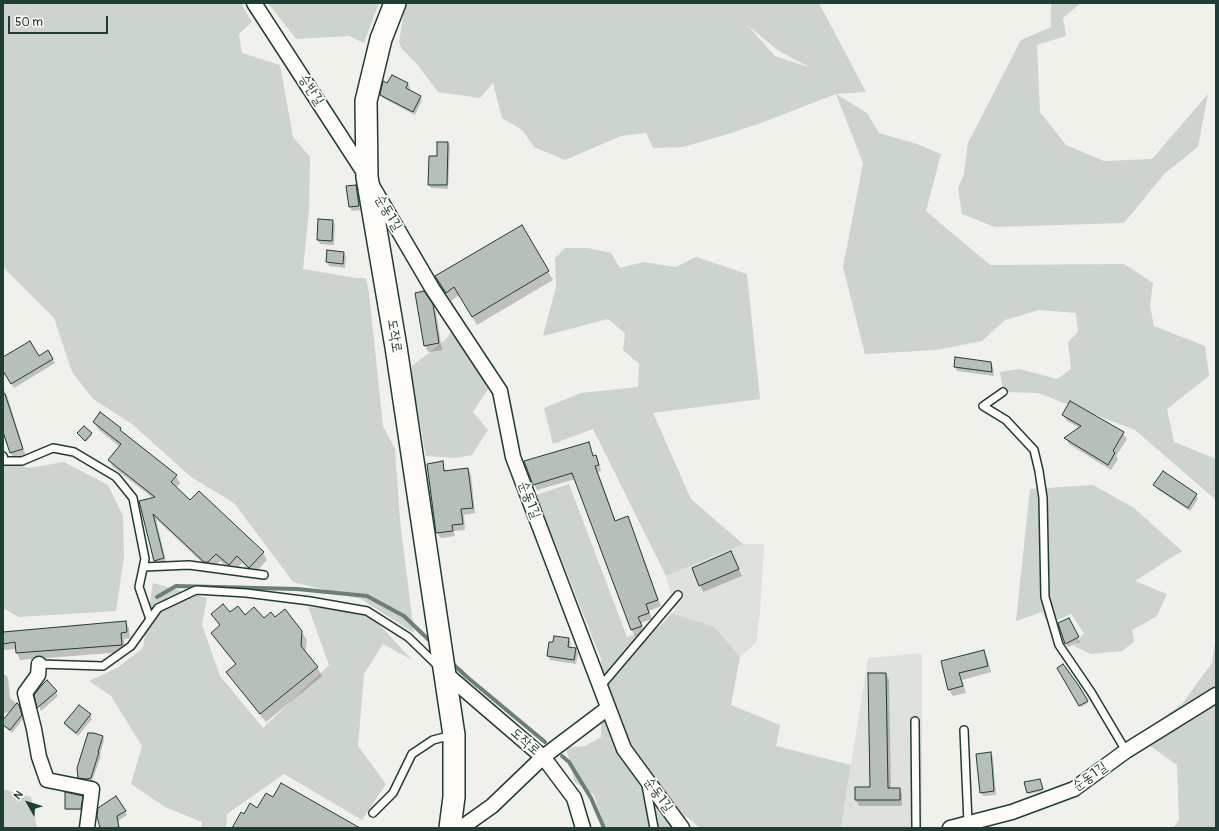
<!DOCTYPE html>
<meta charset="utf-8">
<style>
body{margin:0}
#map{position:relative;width:1219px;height:831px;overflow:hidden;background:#f0f1eb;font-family:Pangolin,sans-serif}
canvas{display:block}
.frame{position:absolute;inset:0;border:4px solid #1f3d34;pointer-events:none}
.north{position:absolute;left:8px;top:783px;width:40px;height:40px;-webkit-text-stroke:3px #fdfcf7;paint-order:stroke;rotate:309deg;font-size:11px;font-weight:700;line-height:16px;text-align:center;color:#1f3d34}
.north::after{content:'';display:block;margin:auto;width:14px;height:18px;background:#1f3d34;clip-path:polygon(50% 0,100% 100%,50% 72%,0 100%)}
.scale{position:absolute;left:8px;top:16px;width:100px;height:18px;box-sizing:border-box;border:2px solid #1f3d34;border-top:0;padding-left:5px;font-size:12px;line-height:14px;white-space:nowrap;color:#1f3d34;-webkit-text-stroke:3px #fdfcf7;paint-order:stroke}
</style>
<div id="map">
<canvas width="1219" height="831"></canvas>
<div class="frame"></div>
<div class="north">N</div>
<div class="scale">50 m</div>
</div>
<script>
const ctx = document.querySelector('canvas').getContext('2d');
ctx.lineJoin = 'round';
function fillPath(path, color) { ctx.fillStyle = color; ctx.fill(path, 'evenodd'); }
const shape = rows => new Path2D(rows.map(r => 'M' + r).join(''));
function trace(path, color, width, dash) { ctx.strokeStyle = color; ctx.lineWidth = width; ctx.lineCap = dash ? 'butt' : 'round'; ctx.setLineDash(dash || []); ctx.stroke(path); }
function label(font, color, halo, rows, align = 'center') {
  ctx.font = font + ' Pangolin,"Poor Story",sans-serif'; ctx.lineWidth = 3.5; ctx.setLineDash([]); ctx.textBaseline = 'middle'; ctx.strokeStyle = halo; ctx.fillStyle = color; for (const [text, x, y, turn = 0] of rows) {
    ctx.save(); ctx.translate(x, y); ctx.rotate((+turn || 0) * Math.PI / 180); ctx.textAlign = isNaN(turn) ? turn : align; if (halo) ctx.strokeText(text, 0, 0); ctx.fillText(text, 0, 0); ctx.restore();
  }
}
fillPath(shape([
 [743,544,764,544,760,614,756,643,740,657,715,627,672,613,675,610,666,576],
 [922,653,922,827,841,828,868,658]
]), '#dfe2dc');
fillPath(shape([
 [3,3,241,3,252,22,239,34,242,53,280,65,293,137,310,157,309,210,303,269,356,278,366,278,369,293,383,426,395,449,400,521,414,633,361,599,293,582,234,503,191,477,132,424,93,399,72,372,54,318,3,267],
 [268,3,379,3,364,43,349,36,296,39],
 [405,3,819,3,866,92,836,94,867,113,879,133,917,144,941,154,926,211,990,265,1124,264,1153,283,1150,306,1154,326,1205,346,1209,376,1167,409,1174,442,1216,459,1216,500,1135,430,1038,393,1003,392,1000,372,1019,369,1057,379,1071,369,1068,342,1078,332,1076,313,1039,310,1005,320,982,341,936,350,865,354,843,267,863,163,836,94,758,124,728,134,683,147,653,148,646,133,621,136,565,160,534,147,522,130,502,118,493,83,480,98,438,92,416,63,402,49,399,43],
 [747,25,779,51,811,68,775,56],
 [1051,3,1081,3,1063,18,1066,36,1037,45,1040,112,1066,145,1104,161,1152,159,1208,94,1198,147,1165,173,1124,223,995,227,962,214,958,188,964,174,968,143,1021,40,1051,27],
 [565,248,588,248,611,253,620,268,643,262,676,267,696,257,747,274,760,399,653,413,691,499,743,544,666,576,593,429,553,444,544,408,581,393,638,387,639,364,623,350,625,333,608,319,543,336,556,287,555,258],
 [452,331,481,372,488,389,473,412,488,430,472,455,456,458,426,456,412,380,412,366,445,340],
 [3,460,28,468,64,462,108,485,123,516,124,557,116,611,19,617,3,608],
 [569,484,627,637,659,627,672,613,715,627,740,657,731,705,780,725,776,746,851,765,841,828,700,828,686,816,683,828,605,828,594,795,575,782,566,748,585,746,601,737,601,659,536,495],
 [1093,485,1134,508,1182,551,1135,581,1167,594,1157,616,1132,630,1134,642,1122,651,1091,654,1074,646,1084,633,1071,614,1048,624,1042,612,1016,621,1030,489],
 [153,583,207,598,202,625,220,676,263,728,329,665,308,607,367,611,412,660,383,644,364,674,358,746,386,784,362,820,284,774,227,814,226,828,201,828,202,822,165,807,131,784,142,746,111,696,89,681,117,668,143,648],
 [1216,635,1216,828,1173,828,1179,820,1177,765,1150,746,1142,733,1182,704,1212,663],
 [3,789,31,797,37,828,3,828]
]), '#cdd3cd');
fillPath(shape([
 [392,76,408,84,410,88,408,91,420,97,422,100,415,115,383,98,381,95],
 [448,143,450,146,448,189,431,188,429,185,438,158],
 [355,186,358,190,360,210,352,211,350,207],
 [333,221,335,225,334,245,320,244,318,240],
 [521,226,553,280,477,325,459,295,451,301,441,285],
 [328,251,343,253,346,257,345,268,329,266,327,262],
 [432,305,436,312,442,350,428,352,425,345],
 [48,352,55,363,14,388,3,368,3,359,39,357],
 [990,362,993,367,994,376,957,371,955,367],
 [3,389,7,395,23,447,10,452,3,429],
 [1071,403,1123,433,1127,439,1116,456,1118,459,1111,470,1069,444,1066,438,1080,428,1067,421,1063,415],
 [94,422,120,429,123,434,176,476,180,483,176,488,190,501,263,553,267,560,254,574,242,563,233,572,220,561,212,569,209,569,156,519,167,566,159,568,154,561,140,502,153,498,113,467,109,460,120,447,98,429],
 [78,434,91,434,92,435,86,442],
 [588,444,594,457,595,457,599,463,601,471,598,472,616,522,631,524,661,606,649,611,652,619,641,623,644,632,635,636,631,629,576,479,537,490,534,484],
 [24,449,25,455,14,459,11,453],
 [442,462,446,472,468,469,471,475,475,513,464,515,465,530,454,531,455,536,441,538,437,533],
 [1155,485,1196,495,1198,499,1190,511,1157,489],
 [731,552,742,576,703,592,700,585],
 [213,614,230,614,264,620,275,618,301,631,307,640,305,653,317,667,322,676,266,722,233,681,228,672,236,665,217,641,212,633,220,626],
 [126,622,129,628,130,638,124,639,125,652,20,660,17,653,16,649,3,650,3,633],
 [1071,623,1080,642,1068,647,1066,643],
 [569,639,571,643,570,648,576,649,578,653,576,664,550,660,548,655],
 [983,651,987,657,991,672,962,680,966,693,953,696,949,690,942,662],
 [1058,668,1078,686,1088,703,1081,707],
 [886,674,889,680,891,789,899,789,902,794,902,806,859,806,856,800,871,788],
 [3,675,6,675,8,678,10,698,18,705,23,719,12,733,3,725,3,722,11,712,3,713],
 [56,692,58,696,41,711,35,695],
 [90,715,92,719,78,736,67,727,65,723],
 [102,737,104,740,100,755,101,756,92,781,81,781,79,777],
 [990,753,993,757,996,795,983,796,981,792],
 [1040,780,1043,791,1029,794,1026,783],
 [82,797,83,798,81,810,67,810,66,809],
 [116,798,127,815,118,821,120,828,101,828]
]), '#0003');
trace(shape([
 [157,597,176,586,297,589,367,596,404,616,430,641],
 [454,665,467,677,545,742],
 [562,756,569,762,591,798,604,828]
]), '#6c8077', 4);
const building = shape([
 [392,75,408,83,406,88,421,96,413,112,380,95,383,81,387,83,392,75],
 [437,142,448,142,447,185,428,185,429,156,437,156,437,142],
 [356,185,359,206,349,207,346,186,356,185],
 [318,219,333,220,332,241,317,240,318,219],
 [522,225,549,271,472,317,454,287,446,293,435,276,522,225],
 [327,250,344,252,343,264,326,262,327,250],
 [424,291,433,304,439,343,424,346,415,293,424,291],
 [30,341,39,356,48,350,53,359,11,384,3,371,3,357,30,341],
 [955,357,991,362,992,372,954,367,955,357],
 [3,394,5,394,23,449,10,453,3,432,3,394],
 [1070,401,1124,432,1113,451,1115,453,1108,465,1064,438,1081,426,1062,415,1070,401],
 [100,412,121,428,120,430,177,475,171,482,190,500,199,491,264,552,249,568,237,556,229,565,216,554,208,562,204,562,153,514,164,558,154,561,139,501,155,497,108,460,121,444,93,422,100,412],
 [84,426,92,433,85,441,77,433,84,426],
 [589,442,593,456,596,455,599,465,595,466,615,521,628,516,658,600,646,604,649,613,638,617,642,626,631,630,572,473,533,485,524,461,589,442],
 [443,461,444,471,468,468,473,508,461,509,463,524,452,525,453,531,436,533,427,464,443,461],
 [1163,471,1197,494,1188,508,1153,485,1163,471],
 [731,551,739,569,699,586,692,568,731,551],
 [223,604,230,612,238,606,245,615,254,607,264,618,271,612,275,617,285,609,302,631,301,646,318,667,260,714,226,672,236,664,211,633,220,625,211,614,223,604],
 [1069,618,1079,637,1065,644,1058,623,1069,618],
 [126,621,127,632,121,633,122,645,16,653,15,642,3,644,3,632,126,621],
 [554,636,569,638,568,647,576,648,574,660,547,656,549,642,553,642,554,636],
 [984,650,988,666,959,673,963,686,948,690,941,661,984,650],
 [1063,664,1079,686,1088,701,1079,706,1057,668,1063,664],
 [868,673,886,673,888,788,900,788,900,800,855,800,855,787,870,787,868,673],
 [47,680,57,691,37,708,34,695,41,686,47,680],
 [17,703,19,705,22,715,10,730,3,725,3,720,17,703],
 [79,705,91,714,76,733,64,723,79,705],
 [88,733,94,733,103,736,98,752,99,752,91,778,86,779,78,778,77,768,88,733],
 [991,752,994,791,980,793,976,754,991,752],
 [1040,779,1043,789,1027,793,1024,782,1040,779],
 [281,783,360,828,232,828,241,812,244,814,250,803,257,808,266,793,273,797,281,783],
 [65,792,83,796,81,809,65,809,65,792],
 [116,796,126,811,117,816,119,828,100,828,97,816,98,808,116,796]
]);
fillPath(building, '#b6bfb8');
trace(building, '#1f3d34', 1);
const lane = shape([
 [1003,392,983,406,1006,420,1034,450,1039,471,1043,498,1045,597,1059,645,1091,692,1126,751],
 [3,456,5,461,22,461,53,448,74,452,116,477,133,498,145,559,139,587,150,619],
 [144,567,189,565,264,575],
 [39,664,103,666,131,646,158,608,196,590,246,593,310,601,367,611,408,637,439,667],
 [600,687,678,595],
 [915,721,916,828],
 [964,730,968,823],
 [646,785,654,828],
 [373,813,393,793,412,754,433,740,452,735]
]);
const street = shape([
 [254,3,367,177,432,288,500,391,513,457,624,749,682,828],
 [39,664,38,675,25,693,34,729,39,757,47,780,92,789,87,828],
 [445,673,544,758,574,798,583,828],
 [461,828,492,806,543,757,608,708],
 [950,828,1012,812,1074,789,1126,751,1216,695]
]);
const secondary = shape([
 [395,3,381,39,366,101,367,177,396,347,454,735,454,797,450,828]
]);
trace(lane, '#1f3d34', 10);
trace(street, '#1f3d34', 17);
trace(secondary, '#1f3d34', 24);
trace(lane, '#fdfcf7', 7);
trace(street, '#fdfcf7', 14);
trace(secondary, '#fdfcf7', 21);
label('14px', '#1f3d34', '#fdfcf7', [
 ["승반길",311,90,57],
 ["순동1길",388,213,59],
 ["도작로",394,336,81],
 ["순동1길",529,500,69],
 ["도작로",525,742,41],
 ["순동1길",1090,777,-35],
 ["순동1길",658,795,54]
]);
</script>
